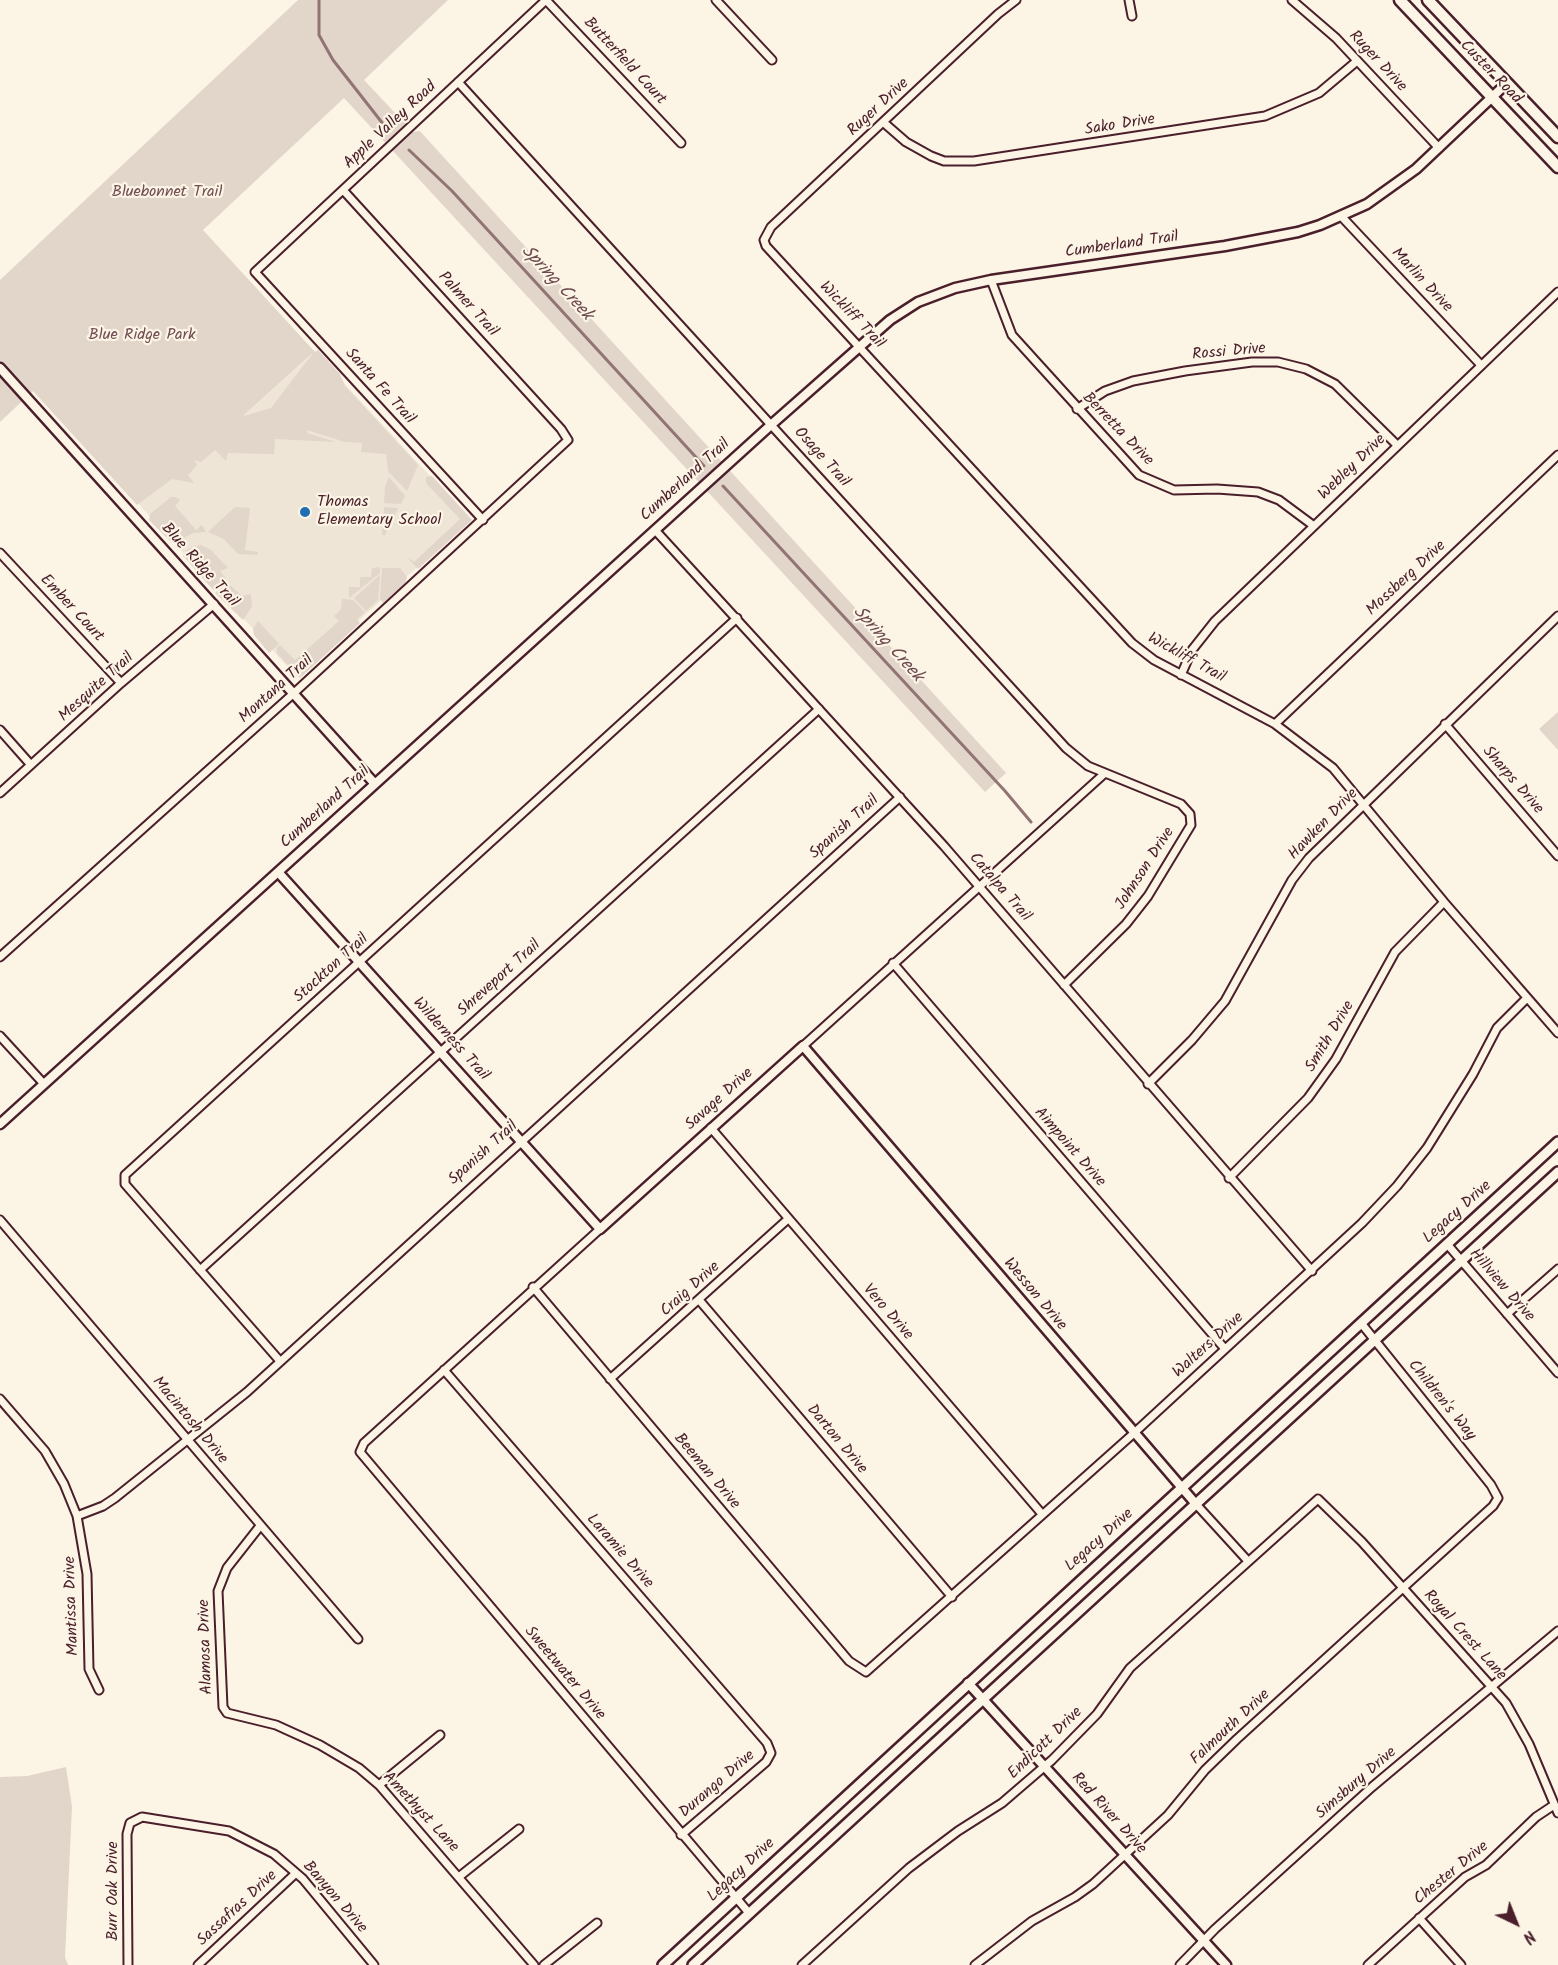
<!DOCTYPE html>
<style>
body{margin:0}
#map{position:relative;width:1558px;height:1965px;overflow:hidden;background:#fcf5e5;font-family:Kalam,sans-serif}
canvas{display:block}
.north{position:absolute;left:1486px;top:1893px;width:60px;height:60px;-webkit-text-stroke:4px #fcf5e5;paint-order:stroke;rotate:137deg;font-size:16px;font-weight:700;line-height:24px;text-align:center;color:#4a1f2b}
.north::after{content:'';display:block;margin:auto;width:21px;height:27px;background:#4a1f2b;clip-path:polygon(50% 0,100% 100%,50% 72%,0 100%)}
</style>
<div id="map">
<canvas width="1558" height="1965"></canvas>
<div class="north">N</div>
</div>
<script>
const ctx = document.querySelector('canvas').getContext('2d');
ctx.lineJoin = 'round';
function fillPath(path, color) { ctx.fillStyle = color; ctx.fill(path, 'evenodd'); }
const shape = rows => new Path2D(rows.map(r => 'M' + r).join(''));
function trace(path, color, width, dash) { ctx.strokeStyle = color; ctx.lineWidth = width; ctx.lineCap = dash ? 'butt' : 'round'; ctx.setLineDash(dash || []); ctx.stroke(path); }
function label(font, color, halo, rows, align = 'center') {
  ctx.font = font + ' Kalam,sans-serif'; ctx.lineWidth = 4.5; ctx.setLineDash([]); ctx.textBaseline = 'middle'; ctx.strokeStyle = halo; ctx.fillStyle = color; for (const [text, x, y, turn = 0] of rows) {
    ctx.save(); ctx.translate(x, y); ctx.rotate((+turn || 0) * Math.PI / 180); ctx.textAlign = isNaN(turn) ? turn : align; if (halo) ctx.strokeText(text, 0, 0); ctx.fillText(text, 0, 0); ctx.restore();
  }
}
fillPath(shape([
 [315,352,470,519,297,677,135,500,187,466]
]), '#eee5d7');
fillPath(shape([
 [298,0,448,0,364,80,413,132,420,131,428,140,1006,773,985,792,344,98,203,230,315,352,318,350,340,374,345,386,418,465,407,491,388,471,386,454,361,452,362,443,345,442,307,430,307,433,336,442,275,439,274,454,228,453,226,461,215,450,201,462,194,460,197,465,188,475,194,483,172,479,137,505,33,391,0,422,0,280],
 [313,353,271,408,244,416,244,415],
 [432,476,472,520,418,569,406,556,414,562,460,519,426,483,426,477],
 [389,477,405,496,401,504,384,503,385,487],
 [175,497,180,500,175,506,196,530,202,525,206,532,193,533,178,541,171,542,149,520,150,514,171,497],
 [235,507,250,508,245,550,258,552,257,555,238,554,224,539,208,532],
 [384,507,398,508,385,535,382,535],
 [201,545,211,550,228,568,220,571,226,579,214,591,183,556,188,549],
 [380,567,380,573,349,598,349,587,360,587,360,577,371,577,372,568],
 [382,568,400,568,407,577,405,583,383,603,380,599],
 [380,575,378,600,366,611,354,598],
 [227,582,242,596,251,594,252,607,243,620,215,593],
 [342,599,353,600,365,612,357,619,360,623,300,678,277,653,277,648,280,645,295,660,339,621,334,616,341,609],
 [258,621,279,644,269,653,254,635,253,629],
 [1558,712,1558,750,1539,729],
 [66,1767,72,1807,65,1957,68,1965,0,1965,0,1777,27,1776]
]), '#e2d5ca');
trace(shape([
 [319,0,319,35,333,60,387,129],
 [409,150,452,191,704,466],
 [723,486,1005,791,1031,822]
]), '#917474', 3);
const minor = shape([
 [546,0,681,143],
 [716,0,772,60],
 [1016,0,998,14,771,227,764,240,766,246,1132,643,1154,660,1275,724,1333,768,1444,902,1558,1033],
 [1129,0,1132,16],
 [1292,0,1336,38,1439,148],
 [458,82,1066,748,1088,766,1181,804,1190,814,1191,825,1148,896,1126,924,1064,985],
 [883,122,906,142,931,156,944,161,974,161,1265,116,1319,93,1357,61],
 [1341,216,1480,364],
 [991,280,1012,335,1139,475,1174,490,1217,489,1258,492,1279,500,1314,526],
 [1077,409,1105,391,1133,381,1185,371,1252,362,1278,362,1306,369,1335,384,1397,445],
 [483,520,255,272,546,0],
 [655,530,944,846,1312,1271],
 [0,553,121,683],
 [1181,675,1192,650,1215,621,1558,292],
 [1275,724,1558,455],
 [1445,724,1558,856],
 [0,730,31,765],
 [0,793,121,683,214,604],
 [0,957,294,693,568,440,561,429,343,190],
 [893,963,1225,1349],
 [0,1036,44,1084],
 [803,1046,1104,774],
 [1148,1084,1192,1040,1225,1001,1292,880,1309,858,1558,616],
 [711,1128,1042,1514],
 [1229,1178,1308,1098,1336,1059,1395,952,1444,902],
 [0,1220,358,1639],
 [600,1229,364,1443,360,1452,749,1913],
 [1447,1244,1558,1373],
 [200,1270,819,709],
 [533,1287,849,1661,866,1672,1133,1434,1362,1223,1397,1186,1427,1148,1473,1074,1497,1028,1527,998],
 [700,1301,952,1597],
 [1507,1314,1558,1269],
 [279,1360,125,1184,125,1175,737,618],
 [444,1370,767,1743,771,1753,766,1762,681,1835],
 [610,1379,788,1219],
 [0,1399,45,1451,64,1484,77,1516,87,1574,89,1669,99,1690],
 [1195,1503,1247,1560],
 [77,1516,103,1506,115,1498,247,1392,900,797],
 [260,1526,227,1568,218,1591,223,1707,227,1713,276,1725,320,1745,359,1768,379,1785,534,1965],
 [379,1785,440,1735],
 [460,1876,519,1829],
 [1419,1918,1461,1965],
 [128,1965,127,1834,130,1823,142,1817,229,1831,274,1854,303,1879,374,1965],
 [198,1965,296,1873],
 [544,1965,597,1923],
 [802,1965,909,1868,958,1831,1002,1803,1052,1760,1097,1714,1130,1668,1318,1499,1362,1542,1506,1703,1529,1744,1558,1813],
 [975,1965,1032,1921,1075,1897,1093,1884,1168,1815,1205,1770,1237,1739,1493,1506,1498,1498,1491,1485,1361,1323],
 [1180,1965,1215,1929,1372,1787,1558,1631],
 [1368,1965,1465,1877,1486,1865,1536,1817,1554,1805]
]);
const tertiary = shape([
 [0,368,375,784],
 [278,872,600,1229,803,1046,1195,1503],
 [0,1124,772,424,890,320,918,302,955,288,991,280,1225,246,1298,232,1320,225,1367,204,1416,169,1507,83],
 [968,1683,1226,1965]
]);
const secondary = shape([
 [663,1965,1558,1142],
 [693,1965,1558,1172]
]);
const primary = shape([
 [1400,0,1558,167],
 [1428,0,1558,137]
]);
trace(minor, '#4a1f2b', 11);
trace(tertiary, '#4a1f2b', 13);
trace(secondary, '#4a1f2b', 14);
trace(primary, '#4a1f2b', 15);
trace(minor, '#fcf5e5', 7);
trace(tertiary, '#fcf5e5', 8);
trace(secondary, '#fcf5e5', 9);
trace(primary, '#fcf5e5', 10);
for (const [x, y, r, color] of [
 [305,512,6,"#1f6fb2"]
]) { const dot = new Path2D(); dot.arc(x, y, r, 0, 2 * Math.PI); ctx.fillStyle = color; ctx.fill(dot); trace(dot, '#fcf5e5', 2); }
label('16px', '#4a1f2b', '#fcf5e5', [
 ["Butterfield Court",624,62,47],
 ["Ruger Drive",1377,62,47],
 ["Custer Road",1490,73,46],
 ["Ruger Drive",879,108,-43],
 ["Apple Valley Road",391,126,-43],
 ["Sako Drive",1120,126,-9],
 ["Cumberland Trail",1122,246,-8],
 ["Marlin Drive",1421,281,47],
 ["Palmer Trail",467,305,48],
 ["Wickliff Trail",851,316,46],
 ["Rossi Drive",1229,353,-5],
 ["Santa Fe Trail",379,387,48],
 ["Berretta Drive",1117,430,46],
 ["Osage Trail",821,458,48],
 ["Webley Drive",1353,468,-44],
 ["Cumberland Trail",686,481,-42],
 ["Blue Ridge Trail",199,566,48],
 ["Mossberg Drive",1407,579,-43],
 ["Ember Court",71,609,47],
 ["Wickliff Trail",1186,659,29],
 ["Mesquite Trail",97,688,-42],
 ["Montana Trail",277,690,-42],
 ["Sharps Drive",1512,781,49],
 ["Cumberland Trail",326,808,-42],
 ["Hawken Drive",1324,825,-46],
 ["Spanish Trail",845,828,-42],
 ["Johnson Drive",1146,869,-57],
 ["Catalpa Trail",999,888,49],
 ["Stockton Trail",332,969,-42],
 ["Shreveport Trail",500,979,-42],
 ["Smith Drive",1331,1037,-59],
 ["Wilderness Trail",450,1040,48],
 ["Savage Drive",720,1100,-42],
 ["Aimpoint Drive",1069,1148,49],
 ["Spanish Trail",484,1154,-42],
 ["Legacy Drive",1458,1213,-42],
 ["Hillview Drive",1501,1286,49],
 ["Craig Drive",691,1290,-42],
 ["Wesson Drive",1034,1295,50],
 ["Vero Drive",887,1313,49],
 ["Walters Drive",1209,1346,-42],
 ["Children's Way",1441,1401,51],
 ["Macintosh Drive",189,1421,50],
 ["Darton Drive",836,1440,50],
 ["Beeman Drive",706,1472,50],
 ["Legacy Drive",1100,1541,-42],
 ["Laramie Drive",619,1552,49],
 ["Mantissa Drive",73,1606,-92],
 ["Royal Crest Lane",1464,1636,48],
 ["Alamosa Drive",207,1647,-92],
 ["Sweetwater Drive",564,1674,50],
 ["Falmouth Drive",1231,1728,-43],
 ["Endicott Drive",1046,1744,-44],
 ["Simsbury Drive",1357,1784,-41],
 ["Durango Drive",718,1785,-41],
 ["Amethyst Lane",420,1813,47],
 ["Red River Drive",1108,1814,48],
 ["Legacy Drive",742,1871,-43],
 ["Chester Drive",1452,1874,-39],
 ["Burr Oak Drive",114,1891,-90],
 ["Banyon Drive",334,1898,49],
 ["Sassafras Drive",238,1909,-43]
]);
label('16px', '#704c53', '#fcf5e5', [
 ["Bluebonnet Trail",167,193],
 ["Blue Ridge Park",142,336]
]);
label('16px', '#4a1f2b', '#fcf5e5', [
 ["Thomas",317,503],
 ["Elementary School",317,521]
], 'left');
label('italic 18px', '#6d4950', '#fcf5e5', [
 ["Spring Creek",556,284,47],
 ["Spring Creek",887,645,48]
]);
</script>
